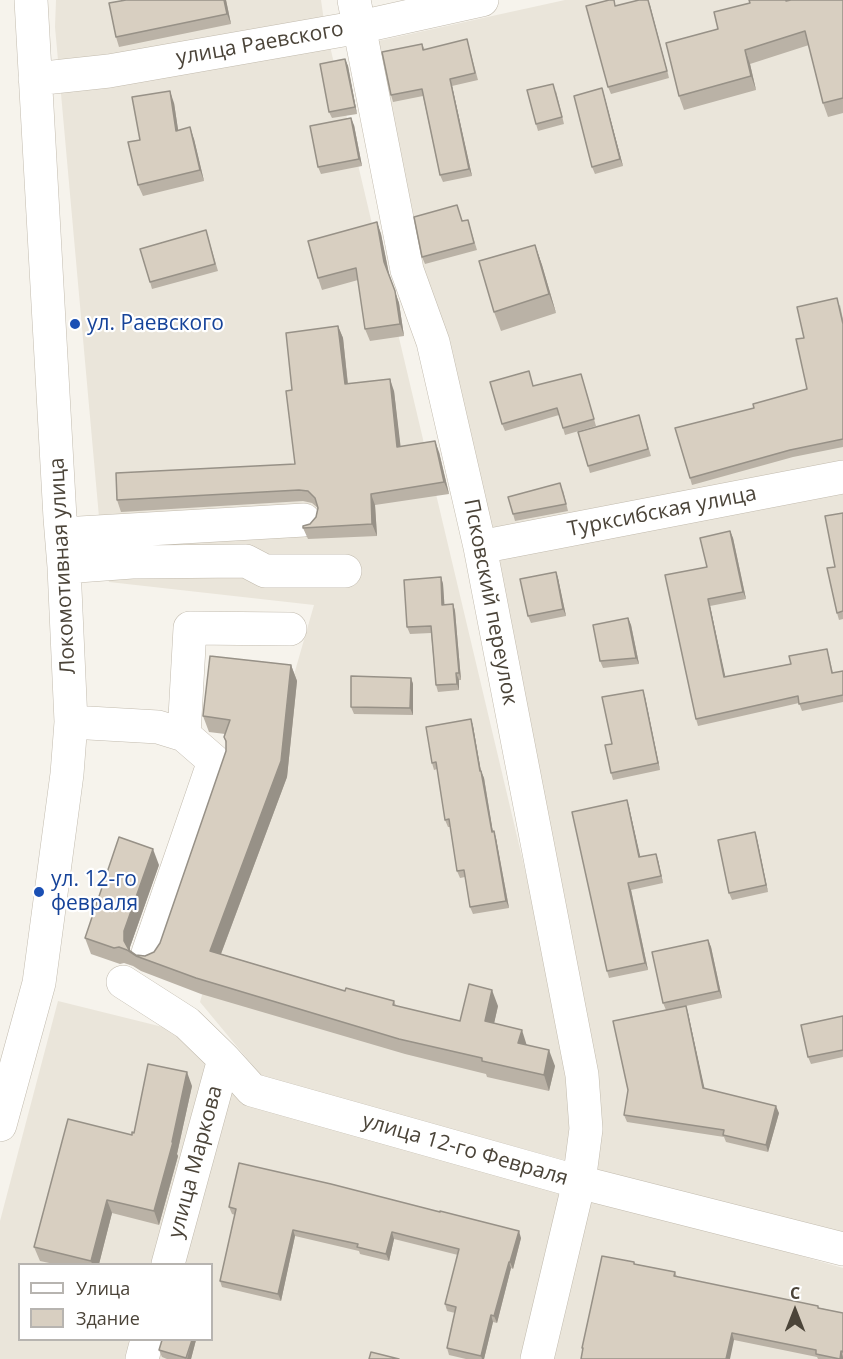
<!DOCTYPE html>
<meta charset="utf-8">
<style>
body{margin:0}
#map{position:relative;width:843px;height:1359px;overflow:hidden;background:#f6f3ec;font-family:"Open Sans",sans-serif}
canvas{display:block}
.legend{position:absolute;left:18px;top:1263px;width:195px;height:78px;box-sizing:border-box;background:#fff;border:2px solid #b7b4b0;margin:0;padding:8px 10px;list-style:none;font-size:18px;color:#4b4439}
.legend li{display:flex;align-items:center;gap:12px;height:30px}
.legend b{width:30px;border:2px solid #b7b4b0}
.north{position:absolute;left:765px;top:1281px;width:60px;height:60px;-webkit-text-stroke:4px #fff;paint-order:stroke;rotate:0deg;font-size:16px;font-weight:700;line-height:24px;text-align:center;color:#4b4439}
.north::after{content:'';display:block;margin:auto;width:21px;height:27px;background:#4b4439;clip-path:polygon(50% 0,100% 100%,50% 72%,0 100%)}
</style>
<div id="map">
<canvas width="843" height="1359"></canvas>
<ul class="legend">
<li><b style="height:8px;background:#fff"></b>Улица</li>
<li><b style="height:16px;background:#d8cfc1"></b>Здание</li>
</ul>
<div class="north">С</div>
</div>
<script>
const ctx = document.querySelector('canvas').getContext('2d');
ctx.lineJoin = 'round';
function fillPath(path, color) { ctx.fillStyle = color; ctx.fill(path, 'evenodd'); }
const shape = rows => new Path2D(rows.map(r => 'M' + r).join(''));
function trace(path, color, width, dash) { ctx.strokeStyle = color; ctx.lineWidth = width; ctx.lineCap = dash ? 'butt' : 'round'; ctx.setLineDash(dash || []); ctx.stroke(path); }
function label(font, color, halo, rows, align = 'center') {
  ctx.font = font + ' "Open Sans",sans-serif'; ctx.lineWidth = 4.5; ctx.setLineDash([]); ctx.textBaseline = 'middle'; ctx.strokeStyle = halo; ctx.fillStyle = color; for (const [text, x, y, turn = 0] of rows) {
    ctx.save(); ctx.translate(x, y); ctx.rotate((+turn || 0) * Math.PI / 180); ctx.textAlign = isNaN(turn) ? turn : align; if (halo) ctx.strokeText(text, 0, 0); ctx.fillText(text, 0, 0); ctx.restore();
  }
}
fillPath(shape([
 [56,0,321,0,324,21,574,1077,568,1161,263,1078,200,1002,314,605,109,582,99,517,55,27],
 [565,0,843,0,843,464,482,542,369,43],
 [843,483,843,1239,595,1171,487,560],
 [58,1001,183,1032,212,1066,158,1264,20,1264,20,1340,137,1340,132,1359,0,1359,0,1221],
 [227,1082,568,1187,528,1359,151,1359,156,1340,212,1340,212,1264,177,1264],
 [585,1194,843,1268,843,1359,547,1359]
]), '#eae5da');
const minor = shape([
 [354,0,407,270,433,342,480,547,582,1075,586,1129,579,1182,537,1359],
 [35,79,109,71,360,27,482,0],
 [62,534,304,520],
 [480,547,843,477],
 [64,567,132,562,246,561,265,571,345,571],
 [71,722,158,727,184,735,214,761,148,953],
 [184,735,190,628,290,629],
 [123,982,187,1023,224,1059,252,1090,579,1182,843,1249],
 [0,1125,39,983,67,774,71,722,64,567,60,518,31,0],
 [168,1264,224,1059],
 [142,1359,147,1340]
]);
trace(minor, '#c2bbae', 34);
trace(minor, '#fff', 33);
fillPath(shape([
 [226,0,231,24,119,47,116,37],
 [648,0,669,78,611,94,608,87,616,6],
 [843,0,843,113,828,117,823,103,809,45,750,64,756,90,684,110,679,96,787,1],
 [467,39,478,80,452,86,472,176,443,182,440,175,423,96,393,102,391,95,422,44,425,50],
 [345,59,348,66,357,114,332,118,329,112],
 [556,91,564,124,538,131,536,124],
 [604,95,623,166,595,174,592,167],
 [174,103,178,130,194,139,204,181,143,196,138,185,140,140],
 [354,125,362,166,321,174,318,167],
 [457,205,462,221,468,220,477,250,425,264,422,257],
 [377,222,381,234,389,274,399,303,404,336,370,341,365,329,358,280,322,290,318,278],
 [206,230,218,271,152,289,150,282],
 [535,245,542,265,556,313,501,331,494,312],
 [840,305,843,319,843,447,793,457,692,485,690,478,754,408,807,389,804,338],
 [338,326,343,338,348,384,394,391,400,446,439,452,449,494,375,505,377,536,308,539,303,528,310,524,316,517,318,508,312,503,303,501,121,512,117,500,295,464,292,390],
 [583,381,596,426,565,435,559,415,505,431,502,424,534,386],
 [641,422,651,456,590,473,588,466],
 [563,490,568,511,515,521,513,514],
 [843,513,843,619,839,620,837,613,835,567],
 [730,531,733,538,746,599,710,606,725,677,829,656,833,673,843,671,843,702,802,711,799,703,698,726,696,719,707,567],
 [556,572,558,578,566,616,531,623,528,616],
 [441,577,443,584,444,604,453,604,455,611,461,680,459,680,459,690,438,692,436,685,431,633,410,634,407,627],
 [628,618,631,625,639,664,603,668,600,661],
 [291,665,297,681,287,777,221,954,345,991,394,1001,396,1006,460,1021,498,1006,494,1023,527,1045,555,1066,549,1091,487,1077,486,1074,405,1054,201,994,141,971,133,966,124,963,120,964,91,954,85,938,159,865,130,947,130,951,136,955,145,956,154,952,160,943,226,751,226,743,224,737,225,734,209,732,203,716],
 [411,678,413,684,413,715,354,714,351,707],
 [645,697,660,770,613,780,611,773,612,744],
 [471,719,473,726,481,771,484,778,493,832,496,838,509,908,473,914,470,907,465,877,460,878,457,871,450,827,448,827,445,820,437,769,434,770,432,763],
 [627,800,629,807,640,857,656,854,658,860,663,883,631,890,648,970,609,978,607,971],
 [755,832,757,839,768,892,732,900,729,893],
 [708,940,711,947,722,998,686,1006,688,1013,704,1088,779,1113,768,1152,726,1142,724,1137,627,1122,624,1115,628,1090,666,1010,663,1003],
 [843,1016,843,1057,811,1064,808,1057],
 [192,1086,177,1154,178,1156,159,1225,112,1213,99,1264,54,1264,40,1261,34,1247,132,1135],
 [229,1207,521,1238,513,1269,511,1268,497,1323,493,1322,484,1359,466,1359,449,1355,447,1348,455,1313,447,1311,445,1304,458,1255,394,1239,389,1261,360,1254,359,1251,295,1236,281,1301,222,1287,220,1281,235,1215,232,1214],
 [634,1262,635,1264,675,1272,677,1277,843,1313,843,1359,818,1359,817,1357,734,1340,583,1351,582,1348],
 [196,1340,191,1359,167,1359,162,1357,159,1350]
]), '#bab2a6');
fillPath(shape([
 [224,0,226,0,231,24,227,14],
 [648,0,650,5,669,78,667,71],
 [745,50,750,64,756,90,751,76],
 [345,59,348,66,357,114,355,107],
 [450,79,452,86,472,176,469,169],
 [602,88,604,95,623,166,620,159],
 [170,91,174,103,180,142,176,131],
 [351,118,354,125,362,166,359,159],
 [190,127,194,139,204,181,200,170],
 [377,222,381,234,389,274,399,303,404,336,400,324,384,262],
 [535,245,542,265,556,313,549,294],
 [338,326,343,338,349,396,345,384],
 [390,379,394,391,402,458,397,447],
 [435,441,439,452,449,494,444,482],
 [371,494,375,505,377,536,372,524],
 [730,531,733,538,746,599,743,592],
 [556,572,558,578,566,616,563,609],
 [441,577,443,584,445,612,442,605],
 [708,599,710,606,727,684,724,677],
 [453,604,455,611,461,680,459,673],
 [628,618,631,625,639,664,636,658],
 [291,665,297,681,287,777,216,967,210,951],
 [456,673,459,680,459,690,457,684],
 [411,678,413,684,413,715,410,708],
 [643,690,645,697,660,770,658,763],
 [471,719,473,726,482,778,480,771],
 [481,771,484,778,494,839,492,832],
 [627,800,629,807,642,864,639,857],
 [494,831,496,838,509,908,506,901],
 [755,832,757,839,768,892,766,885],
 [153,849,159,865,130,947,130,952,124,941,124,931],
 [656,854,658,860,663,883,661,876],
 [628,883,631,890,648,970,645,963],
 [708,940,711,947,722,998,719,991],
 [492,990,498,1006,491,1037,485,1021],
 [686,1006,688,1013,706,1095,703,1088],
 [522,1030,527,1046,518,1043],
 [549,1050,555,1066,549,1091,544,1075],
 [187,1072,192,1086,177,1154,178,1156,159,1225,154,1211,172,1142],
 [776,1106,779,1113,768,1152,766,1145],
 [107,1200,112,1213,99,1264,92,1264,91,1261],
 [293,1230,295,1236,281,1301,278,1294],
 [519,1231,521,1238,513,1269,510,1262],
 [392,1232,394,1239,389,1261,386,1254],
 [509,1262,511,1268,497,1323,494,1316],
 [491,1315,493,1322,484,1359,482,1359,481,1356],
 [732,1333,734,1340,730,1359,726,1359],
 [192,1340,196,1340,191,1359,187,1359],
 [841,1351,843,1357,843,1359,840,1359]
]), '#979187');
const building = shape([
 [126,0,224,0,227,14,116,37,109,3,126,0],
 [609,0,614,0,615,6,639,0,648,0,667,71,608,87,586,6,609,0],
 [749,0,786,0,786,1,791,0,843,0,843,98,823,103,805,31,745,50,751,76,679,96,666,43,718,29,714,12,750,3,749,0],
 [467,39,475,73,450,79,469,169,440,175,422,89,391,95,382,52,422,44,423,50,467,39],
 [345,59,355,107,329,112,320,64,345,59],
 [553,84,562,117,536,124,527,90,553,84],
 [602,88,620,159,592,167,574,96,602,88],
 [170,91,176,131,190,127,200,170,138,185,128,142,140,140,132,97,170,91],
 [351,118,359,159,318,167,310,126,351,118],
 [457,205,462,221,468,220,474,243,422,257,414,217,457,205],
 [377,222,384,262,395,291,400,324,365,329,356,268,318,278,308,241,377,222],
 [206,230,215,264,150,282,140,249,206,230],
 [535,245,549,294,494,312,479,261,535,245],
 [837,298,843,324,843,439,790,450,690,478,675,428,754,408,753,404,807,389,796,339,804,338,797,307,837,298],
 [338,326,345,384,390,379,397,447,435,441,444,482,371,494,372,524,303,528,303,526,310,524,316,517,318,508,315,498,308,491,299,490,117,500,116,473,295,464,286,391,292,390,286,333,338,326],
 [529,371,533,386,581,374,594,419,563,428,557,408,502,424,490,382,529,371],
 [639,415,648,449,588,466,578,432,639,415],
 [560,483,566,504,513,514,508,497,560,483],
 [843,513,843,611,837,613,827,568,835,567,825,516,843,513],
 [730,531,743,592,708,599,724,677,791,664,789,656,827,649,832,673,843,671,843,695,799,704,798,696,696,719,665,575,707,567,700,538,730,531],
 [556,572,563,609,528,616,520,579,556,572],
 [441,577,442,605,453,604,459,673,456,673,457,684,436,685,431,626,407,627,404,580,441,577],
 [628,618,636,658,600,661,593,625,628,618],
 [210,656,291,665,281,761,210,951,345,991,346,988,394,1001,393,1005,460,1021,469,984,492,990,485,1021,522,1030,518,1043,549,1050,544,1075,482,1061,482,1058,399,1039,196,978,136,956,127,950,119,947,114,948,85,938,119,837,153,849,124,931,124,941,129,950,136,955,145,956,154,952,160,943,226,751,226,741,224,737,230,720,203,716,210,656],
 [351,676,411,678,410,708,351,707,351,676],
 [643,690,658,763,611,773,605,745,612,744,602,697,643,690],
 [471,719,480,771,481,771,492,832,494,831,506,901,470,907,464,870,457,871,449,819,445,820,436,762,432,763,426,727,471,719],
 [627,800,639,857,656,854,661,876,628,883,645,963,607,971,572,812,627,800],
 [755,832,766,885,729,893,718,840,755,832],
 [708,940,719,991,663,1003,652,952,708,940],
 [686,1006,703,1088,776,1106,766,1145,723,1135,724,1130,624,1115,628,1090,613,1021,686,1006],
 [843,1016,843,1050,808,1057,801,1025,843,1016],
 [148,1064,187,1072,172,1142,173,1142,154,1211,107,1200,91,1261,34,1247,68,1119,132,1135,132,1132,134,1133,148,1064],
 [239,1163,331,1184,440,1212,440,1211,519,1231,510,1262,509,1262,494,1316,491,1315,481,1356,447,1348,456,1307,445,1304,459,1249,392,1232,386,1254,357,1247,358,1244,293,1230,278,1294,220,1281,236,1209,229,1207,239,1163],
 [602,1256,634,1262,634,1264,675,1272,674,1276,818,1306,818,1308,843,1313,843,1352,841,1351,840,1359,816,1354,816,1350,732,1333,726,1359,581,1359,583,1348,582,1348,602,1256],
 [162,1340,192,1340,186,1358,159,1350,162,1340],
 [371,1352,399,1359,369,1359,371,1352]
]);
fillPath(building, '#d8cfc1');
trace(building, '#979187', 1.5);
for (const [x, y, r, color] of [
 [75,324,6,"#1a4fb4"],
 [39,892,6,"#1a4fb4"]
]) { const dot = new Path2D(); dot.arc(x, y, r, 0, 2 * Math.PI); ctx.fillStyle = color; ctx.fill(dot); trace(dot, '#fff', 2); }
label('21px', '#4b4439', '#fff', [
 ["улица Раевского",260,44,-10],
 ["Турксибская улица",662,512,-11],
 ["Локомотивная улица",63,566,-93],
 ["Псковский переулок",490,602,79],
 ["улица 12-го Февраля",465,1150,16],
 ["улица Маркова",196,1162,-75]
]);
label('21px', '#164399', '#fff', [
 ["ул. Раевского",87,324],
 ["ул. 12-го",51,880],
 ["февраля",51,904]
], 'left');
</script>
